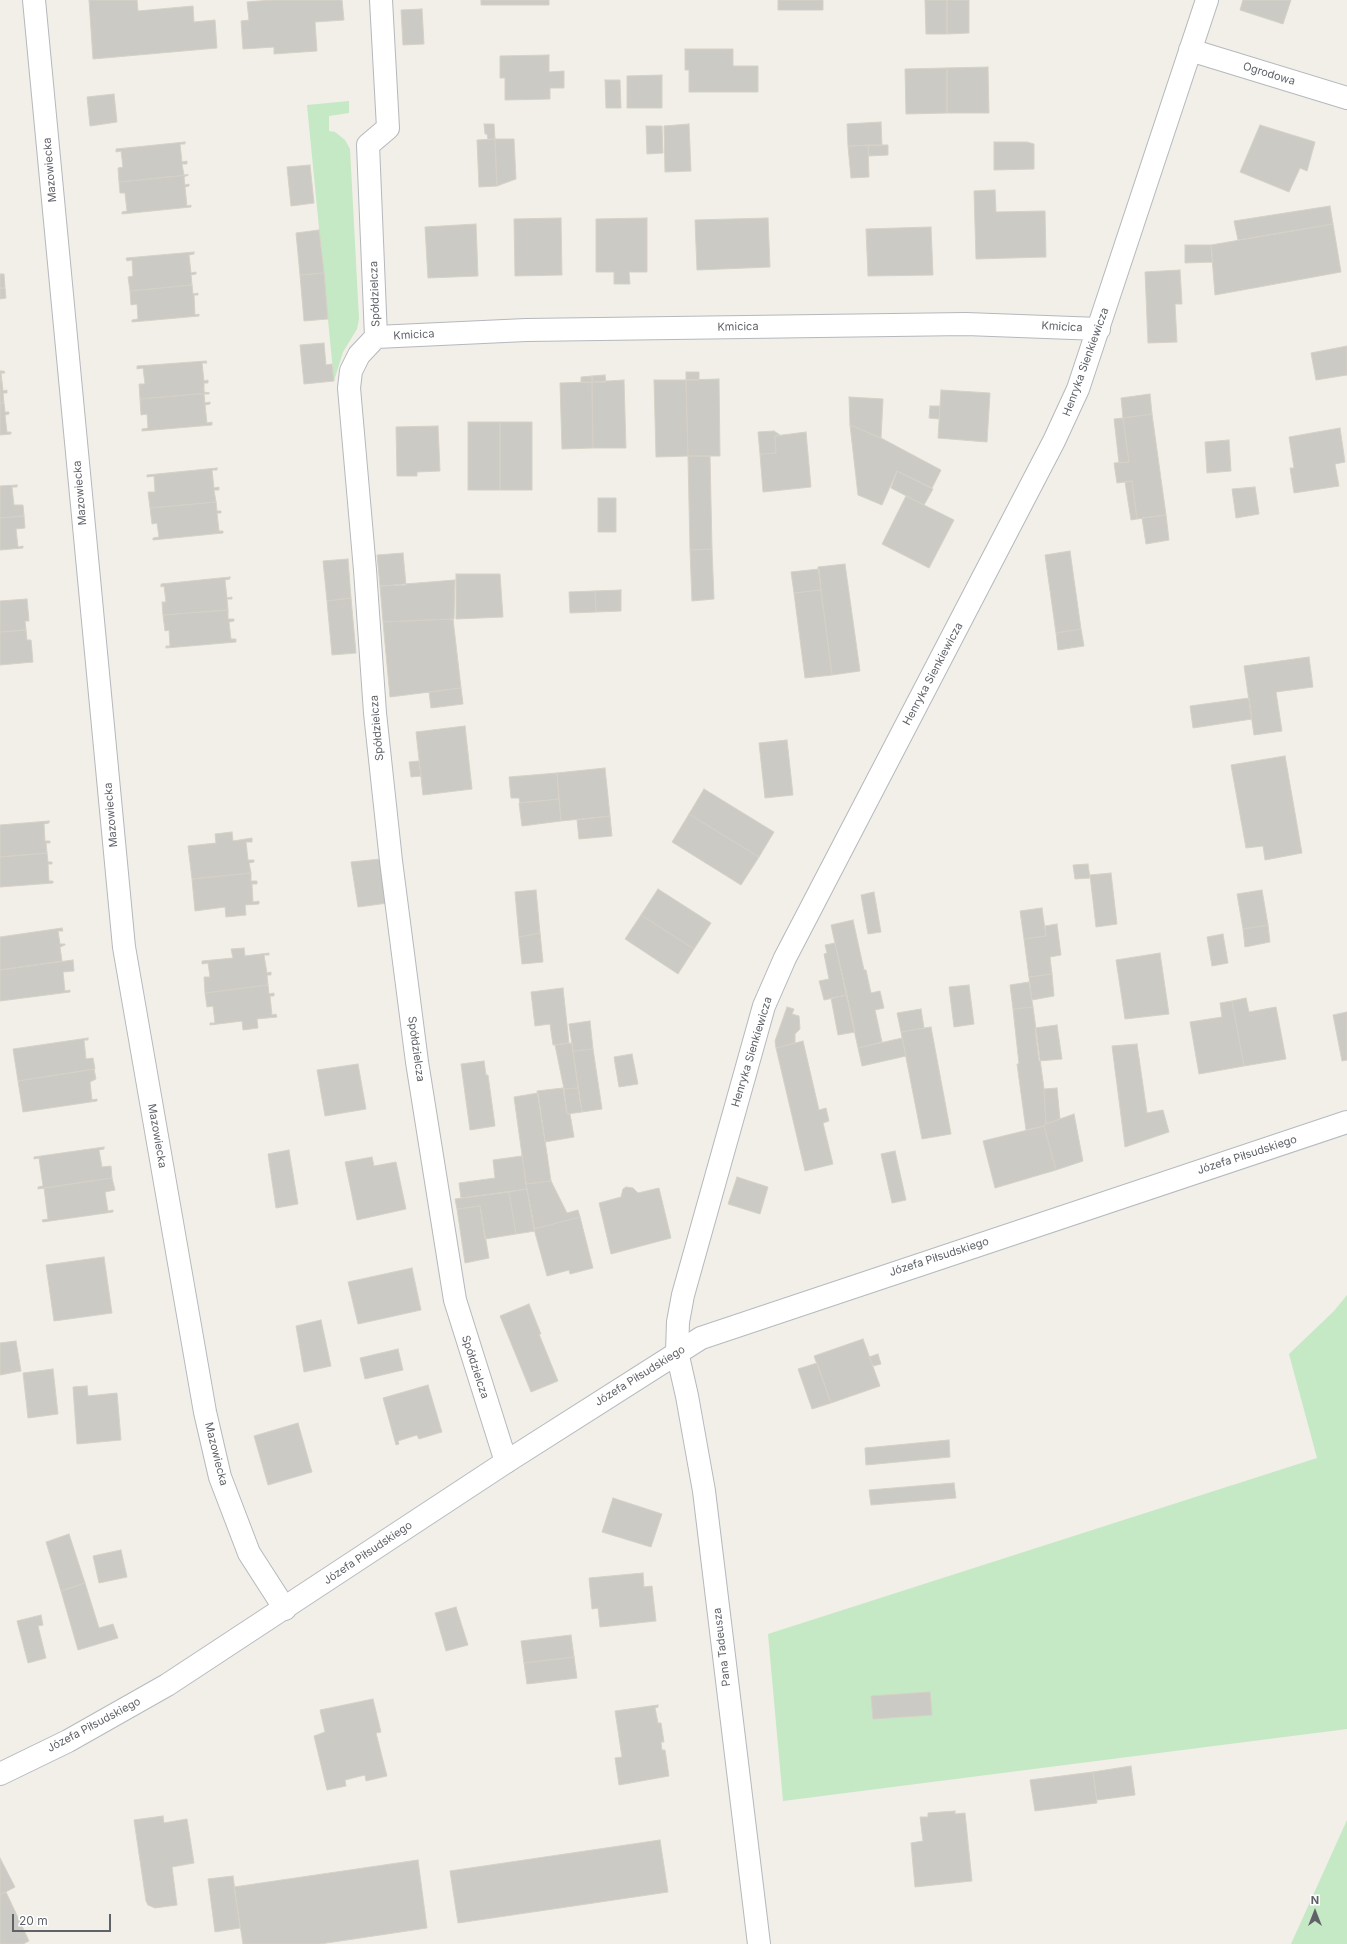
<!DOCTYPE html>
<meta charset="utf-8">
<style>
body{margin:0}
#map{position:relative;width:1347px;height:1944px;overflow:hidden;background:#f1efe8;font-family:Inter,sans-serif}
canvas{display:block}
.north{position:absolute;left:1295px;top:1892px;width:40px;height:40px;-webkit-text-stroke:3px #fff;paint-order:stroke;rotate:0deg;font-size:11px;font-weight:700;line-height:16px;text-align:center;color:#5f6368}
.north::after{content:'';display:block;margin:auto;width:14px;height:18px;background:#5f6368;clip-path:polygon(50% 0,100% 100%,50% 72%,0 100%)}
.scale{position:absolute;left:12px;top:1914px;width:99px;height:18px;box-sizing:border-box;border:2px solid #5f6368;border-top:0;padding-left:5px;font-size:12px;line-height:14px;white-space:nowrap;color:#5f6368;-webkit-text-stroke:3px #fff;paint-order:stroke}
</style>
<div id="map">
<canvas width="1347" height="1944"></canvas>
<div class="north">N</div>
<div class="scale">20 m</div>
</div>
<script>
const ctx = document.querySelector('canvas').getContext('2d');
ctx.lineJoin = 'round';
function fillPath(path, color) { ctx.fillStyle = color; ctx.fill(path, 'evenodd'); }
const shape = rows => new Path2D(rows.map(r => 'M' + r).join(''));
function trace(path, color, width, dash) { ctx.strokeStyle = color; ctx.lineWidth = width; ctx.lineCap = dash ? 'butt' : 'round'; ctx.setLineDash(dash || []); ctx.stroke(path); }
function label(font, color, halo, rows, align = 'center') {
  ctx.font = font + ' Inter,sans-serif'; ctx.lineWidth = 3.5; ctx.setLineDash([]); ctx.textBaseline = 'middle'; ctx.strokeStyle = halo; ctx.fillStyle = color; for (const [text, x, y, turn = 0] of rows) {
    ctx.save(); ctx.translate(x, y); ctx.rotate((+turn || 0) * Math.PI / 180); ctx.textAlign = isNaN(turn) ? turn : align; if (halo) ctx.strokeText(text, 0, 0); ctx.fillText(text, 0, 0); ctx.restore();
  }
}
fillPath(shape([
 [349,101,349,113,329,116,329,131,335,132,345,140,350,149,359,319,357,329,343,352,334,381,307,105],
 [1347,1295,1347,1729,783,1801,768,1634,1317,1458,1289,1354,1334,1311],
 [1347,1820,1347,1944,1291,1944]
]), '#c5e8c5');
const building = shape([
 [89,0,137,0,138,11,193,6,194,22,215,20,217,48,93,59,89,0],
 [271,0,342,0,344,20,315,22,317,51,274,54,274,47,243,49,241,21,249,20,247,2,271,0],
 [481,0,549,0,549,5,481,5,481,0],
 [778,0,823,0,823,10,778,10,778,0],
 [925,0,947,0,947,34,926,34,925,0],
 [947,0,969,0,969,33,947,34,947,0],
 [1243,0,1291,0,1283,24,1240,10,1243,0],
 [422,9,424,44,403,45,401,10,422,9],
 [685,49,733,49,733,66,758,66,758,92,689,92,689,70,685,70,685,49],
 [549,55,549,72,564,71,564,88,550,88,550,99,505,100,505,78,500,78,500,56,549,55],
 [988,67,989,113,947,113,947,68,988,67],
 [947,68,947,113,906,114,905,69,947,68],
 [662,75,662,108,627,108,627,76,662,75],
 [605,80,620,80,621,108,606,108,605,80],
 [114,94,117,122,90,126,87,97,114,94],
 [881,122,882,145,848,146,847,124,881,122],
 [484,124,494,124,495,139,488,140,487,134,485,134,484,124],
 [689,124,691,171,665,172,664,126,689,124],
 [1260,125,1315,142,1307,171,1300,168,1289,192,1240,172,1260,125],
 [646,126,662,126,663,153,647,154,646,126],
 [495,139,514,139,516,179,497,186,495,139],
 [495,139,497,186,479,187,477,140,495,139],
 [185,142,185,144,180,144,182,162,187,161,187,164,182,164,184,175,188,175,119,182,118,168,123,167,121,151,116,152,116,149,185,142],
 [994,142,1027,142,1034,144,1034,169,994,170,994,142],
 [868,145,869,177,851,178,848,146,868,145],
 [868,145,888,145,888,155,869,156,868,145],
 [310,165,314,203,291,206,287,167,310,165],
 [188,175,184,177,185,185,189,184,189,186,185,187,187,206,191,205,191,207,122,214,122,212,127,211,125,193,120,193,119,182,188,175],
 [995,190,996,212,1045,211,1046,257,976,259,974,191,995,190],
 [1330,206,1333,224,1238,240,1234,221,1330,206],
 [561,218,562,275,515,276,514,219,561,218],
 [647,218,647,272,629,272,630,284,614,284,614,272,596,272,596,219,647,218],
 [768,218,770,267,697,270,695,220,768,218],
 [476,224,478,276,428,278,425,227,476,224],
 [1333,224,1341,272,1215,295,1211,245,1333,224],
 [931,227,933,275,868,276,866,229,931,227],
 [319,230,324,273,300,275,296,233,319,230],
 [1185,245,1211,245,1213,262,1185,263,1185,245],
 [194,252,194,254,189,255,191,273,196,272,196,274,191,275,192,285,130,291,128,277,133,276,132,260,127,261,126,258,194,252],
 [1180,270,1182,304,1175,304,1177,342,1148,343,1145,272,1180,270],
 [324,273,328,319,304,321,300,275,324,273],
 [0,274,4,274,5,288,0,288,0,274],
 [192,285,193,294,198,293,198,295,194,295,195,315,199,314,199,316,132,322,132,320,138,319,137,304,131,305,130,291,192,285],
 [0,288,5,288,6,298,0,299,0,288],
 [324,343,326,365,332,364,334,381,304,384,300,345,324,343],
 [1347,346,1347,375,1316,380,1311,353,1347,346],
 [206,361,207,363,202,363,204,381,208,380,208,383,204,383,204,392,209,393,140,399,139,384,145,384,143,368,137,369,137,366,206,361],
 [0,371,4,371,5,373,1,373,3,391,7,390,7,393,3,393,4,403,0,403,0,371],
 [686,372,699,372,699,380,686,380,686,372],
 [605,375,606,382,592,382,592,376,605,375],
 [592,376,592,382,581,382,581,377,592,376],
 [719,379,720,456,688,456,686,380,719,379],
 [624,380,626,448,593,448,592,382,624,380],
 [654,380,686,380,688,456,656,457,654,380],
 [592,382,593,448,562,449,560,383,592,382],
 [941,390,990,393,987,442,938,438,941,390],
 [209,393,209,394,204,394,205,403,210,402,210,404,205,405,207,423,212,422,212,425,142,431,142,429,148,428,147,414,141,415,140,399,209,393],
 [1150,394,1152,414,1123,418,1121,398,1150,394],
 [849,397,883,399,881,438,850,425,849,397],
 [0,403,4,403,5,412,9,412,9,414,5,415,7,432,11,432,11,434,0,435,0,403],
 [930,406,940,406,939,419,929,418,930,406],
 [1152,414,1166,515,1137,519,1132,481,1117,483,1114,463,1129,462,1123,418,1152,414],
 [1123,418,1129,462,1119,463,1114,419,1123,418],
 [468,422,500,422,500,490,468,490,468,422],
 [500,422,532,422,532,490,500,490,500,422],
 [850,425,881,438,941,470,932,488,897,471,882,505,858,495,850,425],
 [438,426,440,471,417,472,417,476,397,476,396,427,438,426],
 [1340,428,1345,462,1335,464,1339,486,1294,493,1290,468,1294,468,1289,437,1340,428],
 [774,431,780,435,775,436,776,453,760,454,758,432,774,431],
 [806,432,811,487,763,492,760,454,776,453,775,436,806,432],
 [1229,440,1231,471,1207,473,1205,442,1229,440],
 [688,456,710,456,712,549,690,550,688,456],
 [217,468,217,470,212,470,214,488,219,487,219,490,214,490,216,502,150,508,148,492,155,492,154,476,147,477,147,475,217,468],
 [897,471,933,489,924,505,891,488,897,471],
 [1132,481,1137,519,1131,520,1125,482,1132,481],
 [17,485,17,487,12,487,14,505,23,505,24,516,0,518,0,486,17,485],
 [1255,487,1259,514,1236,518,1232,489,1255,487],
 [906,496,954,520,929,568,882,544,906,496],
 [598,498,616,498,616,532,598,532,598,498],
 [216,502,217,511,221,511,221,513,217,513,219,531,223,531,223,533,153,540,153,538,159,537,157,523,152,524,150,508,216,502],
 [1166,515,1169,540,1146,544,1142,518,1166,515],
 [24,516,25,528,16,529,18,547,23,546,23,548,0,550,0,518,24,516],
 [712,549,714,599,692,601,690,550,712,549],
 [1070,551,1081,629,1056,633,1045,555,1070,551],
 [403,553,406,585,380,586,377,555,403,553],
 [348,559,351,598,327,601,323,561,348,559],
 [845,564,860,671,832,675,818,567,845,564],
 [819,569,821,590,794,593,791,572,819,569],
 [456,574,500,574,503,617,456,619,456,574],
 [230,577,230,579,225,580,227,598,232,597,232,599,227,599,228,610,163,615,162,602,166,602,164,586,161,587,161,584,230,577],
 [455,580,454,619,383,622,380,586,455,580],
 [621,590,621,611,596,612,595,591,621,590],
 [821,590,832,675,805,678,794,593,821,590],
 [595,591,596,612,570,613,569,592,595,591],
 [351,598,356,653,332,655,327,601,351,598],
 [27,599,29,621,25,621,26,630,0,632,0,601,27,599],
 [228,610,228,619,234,619,234,621,229,622,231,639,236,639,236,642,166,648,166,646,170,646,169,630,165,631,163,615,228,610],
 [453,619,461,688,390,697,383,622,453,619],
 [1081,629,1084,646,1058,650,1056,633,1081,629],
 [26,630,27,640,31,640,33,662,0,665,0,632,26,630],
 [1309,657,1313,687,1276,692,1282,731,1254,735,1244,666,1309,657],
 [461,688,463,704,431,708,429,692,461,688],
 [1249,698,1252,719,1193,728,1190,706,1249,698],
 [465,726,472,789,423,795,416,732,465,726],
 [787,740,793,795,765,798,759,743,787,740],
 [1285,756,1302,853,1265,860,1263,846,1246,848,1231,765,1285,756],
 [419,761,421,776,411,777,409,762,419,761],
 [605,768,610,816,561,821,557,773,605,768],
 [557,773,559,799,520,803,519,798,511,798,509,777,557,773],
 [704,789,774,832,759,857,689,814,704,789],
 [559,799,561,821,522,826,519,803,559,799],
 [689,814,759,857,741,885,672,842,689,814],
 [610,816,612,836,579,839,577,820,610,816],
 [49,821,49,823,44,824,45,841,50,841,50,843,46,843,47,853,0,857,0,825,49,821],
 [232,832,233,841,252,838,252,842,246,842,248,860,254,860,254,862,249,863,251,873,192,879,188,846,216,843,215,834,232,832],
 [47,853,48,862,52,862,52,864,48,864,49,881,53,881,53,883,0,887,0,857,47,853],
 [381,859,388,903,358,907,351,862,381,859],
 [1088,864,1090,878,1075,879,1073,865,1088,864],
 [251,873,251,881,257,881,257,884,252,884,253,902,259,901,259,904,245,905,246,915,226,917,225,907,195,911,192,879,251,873],
 [1111,873,1117,924,1096,927,1090,875,1111,873],
 [658,889,711,923,694,949,641,915,658,889],
 [536,890,540,933,519,937,515,892,536,890],
 [1262,890,1268,925,1243,929,1237,894,1262,890],
 [874,892,881,932,868,934,861,895,874,892],
 [1042,908,1046,936,1024,939,1020,911,1042,908],
 [641,915,694,949,678,974,625,939,641,915],
 [853,920,864,970,866,970,871,993,880,991,884,1008,875,1010,882,1042,858,1048,831,925,853,920],
 [1057,924,1061,955,1050,957,1052,974,1029,977,1024,939,1046,936,1045,926,1057,924],
 [1268,925,1270,942,1245,947,1243,929,1268,925],
 [62,928,63,931,58,931,60,944,65,944,65,945,60,947,62,961,0,970,0,937,62,928],
 [540,933,543,962,522,964,519,937,540,933],
 [1223,934,1228,963,1212,966,1207,937,1223,934],
 [835,943,847,995,824,1000,819,981,829,979,824,954,827,953,825,945,835,943],
 [244,948,245,956,269,953,269,955,264,955,267,973,271,972,271,975,267,975,268,985,205,993,204,977,210,977,208,963,202,964,202,961,233,958,231,949,244,948],
 [1160,953,1169,1014,1125,1019,1116,960,1160,953],
 [73,960,74,971,63,972,65,991,70,990,70,992,0,1001,0,970,73,960],
 [1052,974,1054,996,1032,1000,1029,977,1052,974],
 [1029,982,1033,1007,1013,1009,1010,985,1029,982],
 [268,985,269,994,274,993,274,996,270,996,272,1015,276,1014,277,1017,257,1019,258,1028,243,1030,242,1021,210,1025,210,1023,215,1023,213,1006,207,1007,205,993,268,985],
 [969,985,974,1024,954,1027,949,987,969,985],
 [563,988,569,1043,553,1045,550,1024,535,1026,531,992,563,988],
 [847,995,855,1032,838,1035,831,998,847,995],
 [1246,998,1249,1012,1276,1007,1286,1059,1244,1066,1232,1001,1246,998],
 [1232,1001,1244,1066,1199,1074,1190,1022,1222,1017,1220,1003,1232,1001],
 [787,1007,794,1009,792,1014,799,1016,800,1029,795,1034,795,1043,776,1048,775,1041,787,1007],
 [1033,1007,1044,1089,1046,1124,1044,1126,1026,1130,1017,1064,1019,1064,1013,1009,1033,1007],
 [921,1009,924,1028,901,1032,897,1013,921,1009],
 [1347,1012,1347,1060,1342,1061,1333,1015,1347,1012],
 [590,1021,593,1049,573,1051,569,1024,590,1021],
 [1057,1025,1062,1059,1039,1061,1035,1028,1057,1025],
 [931,1027,951,1134,922,1139,901,1032,931,1027],
 [88,1038,88,1040,84,1040,86,1059,93,1058,95,1069,18,1081,13,1049,88,1038],
 [902,1038,906,1056,862,1066,858,1048,902,1038],
 [803,1041,819,1110,826,1108,829,1121,823,1123,833,1164,805,1171,776,1048,803,1041],
 [572,1043,578,1088,564,1089,555,1045,572,1043],
 [1137,1044,1147,1113,1163,1110,1169,1132,1125,1147,1112,1046,1137,1044],
 [593,1049,602,1109,582,1112,573,1051,593,1049],
 [632,1054,638,1084,619,1087,614,1057,632,1054],
 [484,1061,486,1075,488,1075,495,1126,470,1130,461,1064,484,1061],
 [358,1064,366,1109,325,1116,317,1070,358,1064],
 [94,1069,96,1079,90,1082,92,1100,97,1099,97,1101,23,1112,18,1081,94,1069],
 [563,1088,567,1114,570,1114,574,1137,545,1142,537,1091,563,1088],
 [578,1088,582,1112,567,1114,564,1089,578,1088],
 [1057,1088,1060,1119,1046,1124,1044,1089,1057,1088],
 [538,1093,551,1181,526,1184,514,1097,538,1093],
 [1074,1114,1083,1161,1056,1170,1044,1126,1046,1124,1074,1114],
 [1044,1126,1056,1170,995,1188,983,1141,1044,1126],
 [104,1147,104,1149,99,1150,102,1167,111,1166,112,1178,38,1189,38,1187,43,1186,39,1158,34,1159,34,1157,104,1147],
 [289,1150,298,1204,276,1208,268,1154,289,1150],
 [895,1151,906,1200,892,1203,881,1154,895,1151],
 [522,1156,527,1189,461,1198,459,1183,495,1178,493,1160,522,1156],
 [372,1157,374,1166,396,1162,406,1209,357,1220,345,1162,372,1157],
 [737,1177,768,1187,760,1214,728,1204,737,1177],
 [112,1178,115,1190,105,1192,108,1211,113,1210,113,1212,43,1222,42,1220,48,1219,44,1188,112,1178],
 [551,1181,567,1213,578,1210,580,1217,534,1229,526,1184,551,1181],
 [626,1187,633,1188,638,1193,659,1188,671,1238,611,1254,599,1203,621,1197,623,1189,626,1187],
 [527,1189,535,1231,516,1234,509,1192,527,1189],
 [509,1192,516,1234,485,1239,480,1206,457,1209,455,1199,509,1192],
 [480,1206,489,1258,465,1263,457,1209,480,1206],
 [580,1217,593,1268,570,1274,569,1270,547,1276,534,1229,580,1217],
 [104,1257,112,1313,54,1321,46,1265,104,1257],
 [412,1268,421,1310,358,1324,348,1282,412,1268],
 [529,1304,541,1334,539,1334,558,1381,531,1392,500,1316,529,1304],
 [321,1320,331,1366,304,1372,296,1326,321,1320],
 [863,1339,880,1386,831,1403,814,1356,863,1339],
 [16,1341,21,1371,0,1375,0,1343,16,1341],
 [398,1349,403,1370,365,1379,360,1358,398,1349],
 [878,1354,881,1364,873,1366,869,1357,878,1354],
 [817,1363,831,1403,812,1409,798,1369,817,1363],
 [53,1369,58,1414,28,1418,23,1373,53,1369],
 [428,1385,442,1432,419,1439,417,1435,398,1441,399,1444,396,1445,383,1398,428,1385],
 [87,1386,88,1396,117,1393,121,1440,77,1444,73,1387,87,1386],
 [298,1423,312,1472,268,1485,254,1436,298,1423],
 [949,1440,950,1457,866,1465,865,1448,949,1440],
 [954,1483,956,1498,871,1505,869,1490,954,1483],
 [613,1498,662,1514,651,1547,602,1532,613,1498],
 [69,1534,85,1583,61,1591,46,1542,69,1534],
 [121,1550,127,1577,99,1583,93,1556,121,1550],
 [643,1573,644,1587,652,1586,656,1621,600,1627,598,1608,592,1609,589,1578,643,1573],
 [85,1583,99,1628,113,1624,118,1638,78,1650,61,1591,85,1583],
 [456,1607,468,1645,446,1651,435,1613,456,1607],
 [41,1615,43,1625,38,1626,46,1658,28,1663,17,1621,41,1615],
 [571,1635,574,1657,524,1663,521,1641,571,1635],
 [574,1657,577,1678,527,1684,524,1663,574,1657],
 [930,1692,932,1715,873,1719,871,1696,930,1692],
 [373,1699,381,1732,376,1733,387,1776,366,1781,365,1775,345,1780,346,1786,327,1790,314,1736,325,1732,320,1710,373,1699],
 [658,1705,658,1707,655,1708,658,1723,661,1723,664,1742,661,1742,662,1750,665,1750,669,1776,619,1785,615,1758,622,1757,615,1711,658,1705],
 [1131,1766,1135,1795,1097,1800,1093,1772,1131,1766],
 [1093,1772,1097,1803,1035,1811,1030,1780,1093,1772],
 [955,1811,955,1814,965,1813,972,1881,915,1887,911,1843,923,1841,920,1817,928,1817,928,1813,955,1811],
 [163,1816,164,1823,187,1819,194,1863,172,1867,177,1905,155,1908,148,1905,146,1901,134,1820,163,1816],
 [660,1840,668,1892,458,1923,450,1871,660,1840],
 [0,1858,15,1887,0,1895,0,1858],
 [418,1860,427,1928,320,1944,243,1944,234,1887,418,1860],
 [233,1876,240,1928,215,1932,208,1879,233,1876],
 [6,1892,29,1941,23,1944,0,1944,0,1895,6,1892]
]);
fillPath(building, '#cccac5');
trace(building, '#d6d1c6', 1);
const street = shape([
 [34,0,124,947,205,1412,220,1477,249,1553,285,1609],
 [381,0,388,128,368,145,376,337,359,355,351,371,349,388,365,570,375,713,391,861,417,1062,455,1300,506,1462],
 [1190,50,1347,98],
 [376,337,526,330,966,324,1099,329],
 [759,1944,704,1491,687,1396,677,1352,678,1322,683,1295,764,1006,785,958,1054,441,1078,389,1207,0]
]);
const secondary = shape([
 [0,1774,68,1741,167,1685,506,1462,701,1338,1347,1122]
]);
trace(street, '#b5b8bc', 24);
trace(secondary, '#b6babf', 24);
trace(street, '#fff', 22);
trace(secondary, '#fff', 22);
label('11px', '#5f6368', '#fff', [
 ["Ogrodowa",1269,74,17],
 ["Mazowiecka",50,170,-95],
 ["Spółdzielcza",375,294,-92],
 ["Kmicica",738,327,-1],
 ["Kmicica",1062,327,3],
 ["Kmicica",414,335,-3],
 ["Henryka Sienkiewicza",1086,362,-70],
 ["Mazowiecka",80,493,-95],
 ["Henryka Sienkiewicza",933,674,-62],
 ["Spółdzielcza",377,728,-95],
 ["Mazowiecka",111,815,-95],
 ["Spółdzielcza",416,1049,82],
 ["Henryka Sienkiewicza",752,1052,-73],
 ["Mazowiecka",157,1136,80],
 ["Józefa Piłsudskiego",1247,1155,-18],
 ["Józefa Piłsudskiego",939,1257,-18],
 ["Spółdzielcza",475,1367,72],
 ["Józefa Piłsudskiego",640,1376,-32],
 ["Mazowiecka",216,1454,76],
 ["Józefa Piłsudskiego",368,1553,-34],
 ["Pana Tadeusza",722,1647,-97],
 ["Józefa Piłsudskiego",94,1725,-28]
]);
</script>
